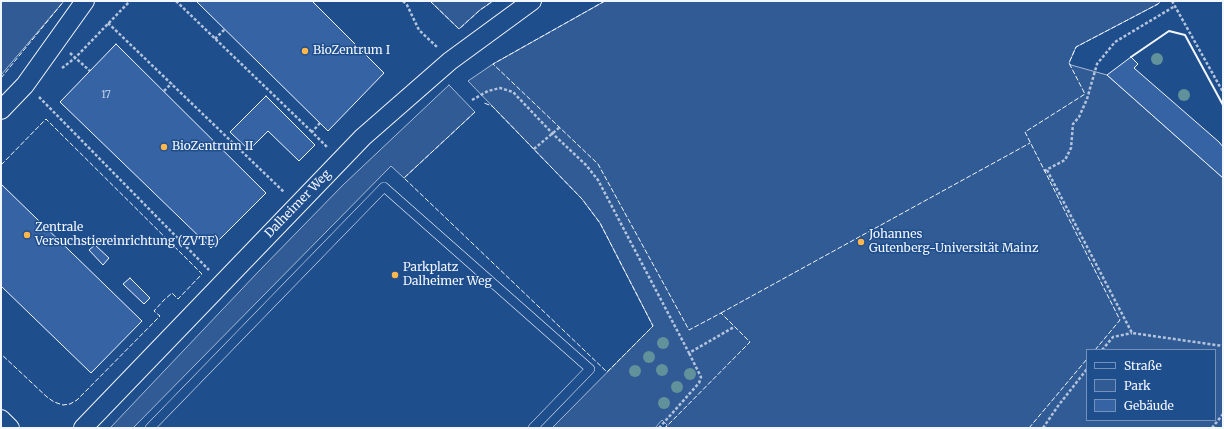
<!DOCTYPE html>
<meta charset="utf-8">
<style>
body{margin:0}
#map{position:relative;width:1224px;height:429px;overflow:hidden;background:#1f4e8c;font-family:Merriweather,serif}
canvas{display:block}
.frame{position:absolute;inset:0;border:2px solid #f2f6ff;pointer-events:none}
.legend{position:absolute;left:1086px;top:349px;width:130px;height:72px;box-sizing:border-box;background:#1f4e8c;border:1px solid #7391ba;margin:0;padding:5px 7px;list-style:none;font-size:12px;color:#f2f6ff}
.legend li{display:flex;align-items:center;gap:8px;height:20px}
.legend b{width:20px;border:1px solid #7391ba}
</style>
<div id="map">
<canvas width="1224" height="429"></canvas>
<div class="frame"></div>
<ul class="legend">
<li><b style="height:5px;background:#1f4e8c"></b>Straße</li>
<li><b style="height:11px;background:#305b95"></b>Park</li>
<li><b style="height:11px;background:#3563a3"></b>Gebäude</li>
</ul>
</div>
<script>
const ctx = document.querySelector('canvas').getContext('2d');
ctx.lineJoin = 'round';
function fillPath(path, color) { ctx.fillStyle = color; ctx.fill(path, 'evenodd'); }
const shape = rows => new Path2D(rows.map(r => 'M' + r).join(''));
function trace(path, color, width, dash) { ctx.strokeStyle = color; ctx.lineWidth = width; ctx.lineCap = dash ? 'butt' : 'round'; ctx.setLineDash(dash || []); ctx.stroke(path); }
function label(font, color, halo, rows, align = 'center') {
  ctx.font = font + ' Merriweather,serif'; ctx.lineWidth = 3; ctx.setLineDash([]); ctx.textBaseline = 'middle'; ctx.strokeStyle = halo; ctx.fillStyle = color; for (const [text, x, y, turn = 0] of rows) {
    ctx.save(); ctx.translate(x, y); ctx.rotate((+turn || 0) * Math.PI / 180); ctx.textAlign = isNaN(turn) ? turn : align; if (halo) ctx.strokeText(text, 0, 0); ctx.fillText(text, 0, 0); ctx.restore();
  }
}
const green = shape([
 [1,1,64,1,1,75,1,1],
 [430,1,493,1,480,10,459,29,430,1],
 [605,1,1161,1,1158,4,1076,47,1069,63,1071,65,1107,75,1223,178,1223,428,665,428,667,425,662,420,655,428,552,428,653,326,600,223,582,199,468,81,493,64,605,1],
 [1087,350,1215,350,1215,420,1087,420,1087,350],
 [449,85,475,112,404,178,391,166,133,428,110,428,259,271,343,185,449,85]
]);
fillPath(green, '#305b95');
trace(green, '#a8bbd7', 1);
const building = shape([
 [196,1,312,1,384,73,328,131,196,1],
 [116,44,266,193,211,248,60,102,116,44],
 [1131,57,1138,64,1134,68,1219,142,1223,147,1223,178,1107,75,1131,57],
 [266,96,315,145,299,161,268,131,249,150,230,132,266,96],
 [1,184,142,321,91,373,1,286,1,184],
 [95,245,109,258,103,265,89,250,95,245],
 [130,278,150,298,144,304,123,284,130,278]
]);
fillPath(building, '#3563a3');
trace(building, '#f2f6ff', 1);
const service = shape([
 [150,428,384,187,590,369,533,428]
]);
const minor = shape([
 [1,110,25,85,85,1],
 [1,419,10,428],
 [83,428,363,137,450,61,532,1]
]);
trace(service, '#f2f6ff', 10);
trace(minor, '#f2f6ff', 20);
trace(shape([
 [176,1,312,132],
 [403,1,407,5,419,30,438,48],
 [1172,1,1223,92],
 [108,23,284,192],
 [215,39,225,29],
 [70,53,90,71],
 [62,68,75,58,130,1],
 [164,91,172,83],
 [39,97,209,270],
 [472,100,488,91,500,88,513,92,553,134,586,165,598,180,689,353,734,327],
 [320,123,312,132,328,148],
 [534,149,560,127],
 [1047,170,1132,333,1223,346],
 [1044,171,1065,160,1071,148,1073,124,1079,117,1087,99,1097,64,1115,42,1175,6],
 [1102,350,1113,337,1132,333],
 [659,428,699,383,701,377,689,353],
 [1043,428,1058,406,1087,369],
 [1212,428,1223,414]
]), '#b3c4dc', 2.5, [3, 2]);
trace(service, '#1f4e8c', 9);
trace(minor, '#1f4e8c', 18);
trace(shape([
 [430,1,459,29,480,10,493,1],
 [605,1,493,64,598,164,689,330,721,313,750,342,665,428],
 [1,78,64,1],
 [475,112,404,178,607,372,653,326,600,223,582,199,492,106,484,103],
 [1,165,46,119,202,274,178,299,172,293,164,300,154,311,160,316,77,400,70,404,63,405,54,402,47,397,1,354],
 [721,313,1030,143],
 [1095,350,1120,320,1025,132,1085,94,1069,63,1076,47,1158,4,1161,1],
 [1029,428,1087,359]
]), '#f2f6ff', 1, [5, 2]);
trace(shape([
 [1131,57,1169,31,1185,35,1223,105]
]), '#f2f6ff', 2);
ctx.fillStyle = '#61919a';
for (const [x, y] of [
 [1157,59],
 [1184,95],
 [663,343],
 [649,357],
 [662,370],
 [635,371],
 [690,374],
 [677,387],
 [664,403]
]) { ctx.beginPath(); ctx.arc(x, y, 6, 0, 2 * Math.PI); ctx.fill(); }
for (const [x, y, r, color] of [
 [305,51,4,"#ffb74d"],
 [164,147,4,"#ffb74d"],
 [27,235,4,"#ffb74d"],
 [861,242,4,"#ffb74d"],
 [395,275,4,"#ffb74d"]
]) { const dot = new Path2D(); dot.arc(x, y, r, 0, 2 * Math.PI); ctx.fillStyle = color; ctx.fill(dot); trace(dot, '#1f4e8c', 1.5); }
label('10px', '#c3d1e8', null, [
 ["17",106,95]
]);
label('12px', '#f2f6ff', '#1f4e8c', [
 ["BioZentrum I",313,51],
 ["BioZentrum II",172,147],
 ["Zentrale",35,228],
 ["Versuchstiereinrichtung (ZVTE)",35,242],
 ["Johannes",869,235],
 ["Gutenberg-Universität Mainz",869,249],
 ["Parkplatz",403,268],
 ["Dalheimer Weg",403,282]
], 'left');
label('12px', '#f2f6ff', '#1f4e8c', [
 ["Dalheimer Weg",298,204,-46]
]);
</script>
